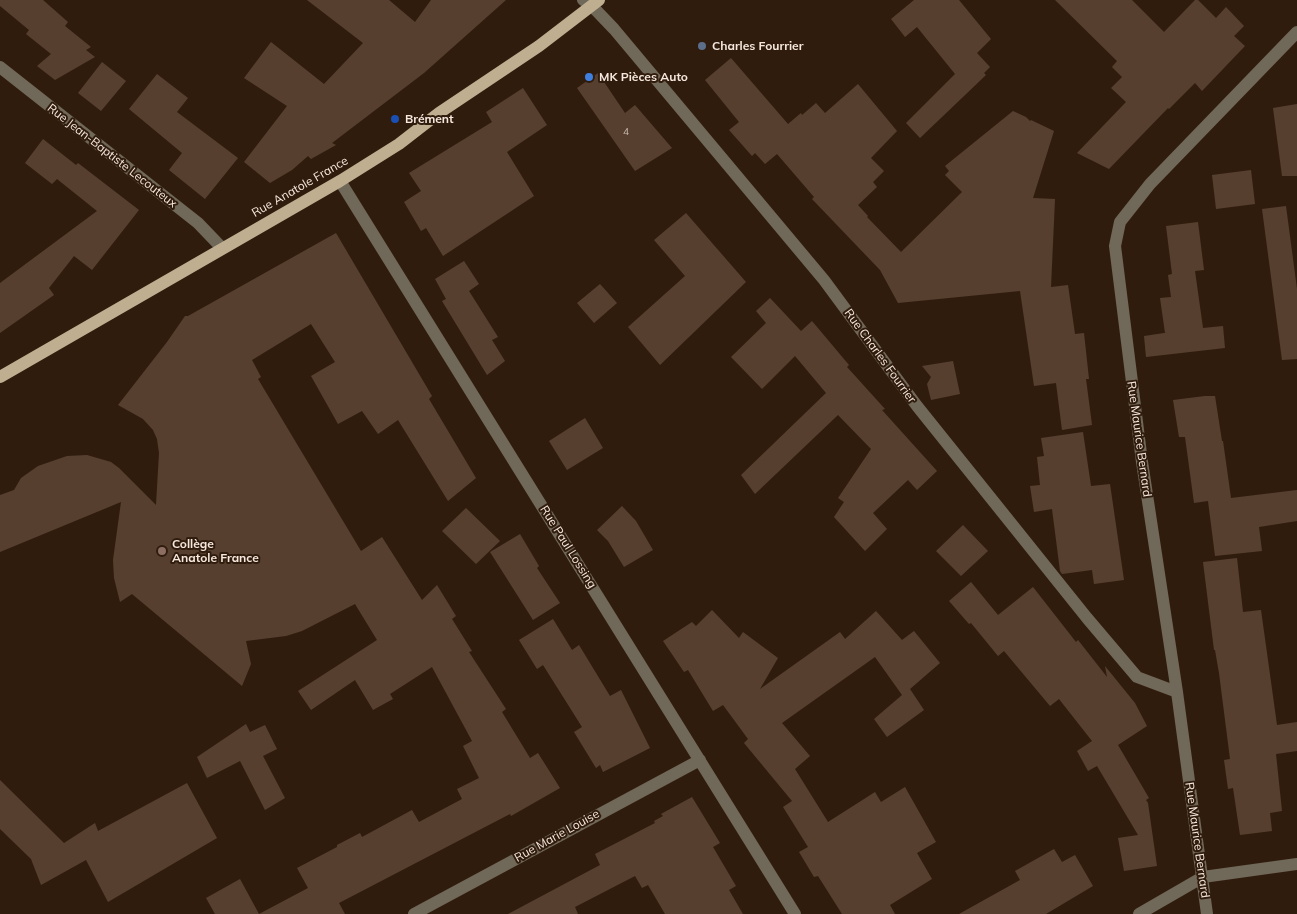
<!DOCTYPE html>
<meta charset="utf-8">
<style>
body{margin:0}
canvas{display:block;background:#301c0d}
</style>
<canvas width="1297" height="914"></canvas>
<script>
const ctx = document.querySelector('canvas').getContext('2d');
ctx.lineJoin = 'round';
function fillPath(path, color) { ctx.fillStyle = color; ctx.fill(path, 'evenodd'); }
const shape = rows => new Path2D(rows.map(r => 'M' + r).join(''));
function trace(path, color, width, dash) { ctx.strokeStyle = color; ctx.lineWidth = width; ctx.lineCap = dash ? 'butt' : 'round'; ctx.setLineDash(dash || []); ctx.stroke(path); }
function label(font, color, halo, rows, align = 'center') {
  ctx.font = font + ' Mulish,sans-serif'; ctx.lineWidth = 4; ctx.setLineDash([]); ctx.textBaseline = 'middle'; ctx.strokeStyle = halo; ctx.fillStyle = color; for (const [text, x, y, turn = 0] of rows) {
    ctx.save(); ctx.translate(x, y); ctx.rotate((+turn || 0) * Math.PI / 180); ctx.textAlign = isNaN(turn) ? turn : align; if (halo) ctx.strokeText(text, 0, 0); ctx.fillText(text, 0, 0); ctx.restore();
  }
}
fillPath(shape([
 [0,0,43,0,68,22,65,26,91,47,86,50,95,57,55,80,37,66,51,54,26,34,29,30,0,6],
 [307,0,389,0,415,22,431,0,506,0,424,73,332,143,336,145,311,159,308,156,292,170,270,183,244,162,287,106,244,78,271,42,324,84,363,43],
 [914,0,959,0,991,39,977,53,990,67,984,73,986,75,920,138,906,123,955,74,917,27,905,37,891,19],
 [1055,0,1132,0,1164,32,1195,0,1198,0,1216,18,1226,7,1244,26,1234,36,1245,46,1202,91,1195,83,1169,109,1168,108,1109,169,1077,153,1126,102,1111,88,1122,77,1112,67,1117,61],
 [731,58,788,124,801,113,802,115,816,103,825,113,858,84,897,131,871,158,884,171,873,182,877,187,858,205,868,216,867,217,901,252,962,192,945,175,949,171,945,166,1013,111,1026,117,1030,121,1031,120,1054,131,1033,198,1055,199,1051,287,1068,285,1075,334,1084,333,1089,379,1086,379,1092,425,1062,430,1056,383,1034,386,1020,291,898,303,880,270,812,199,814,197,777,154,765,164,755,153,752,156,729,130,739,122,705,80],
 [102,62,126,81,101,111,78,93],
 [598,73,625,113,635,105,672,148,635,171,577,88],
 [157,74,188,98,177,112,238,158,205,199,169,170,182,153,129,109],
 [523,88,547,125,507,152,534,196,443,256,426,228,421,231,404,202,421,191,409,173,492,122,486,112],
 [1297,104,1297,176,1282,176,1273,108],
 [43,139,76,165,78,163,139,210,92,270,74,256,49,288,54,295,0,333,0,283,97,211,57,179,52,184,25,163],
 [1251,170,1255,204,1216,209,1212,175],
 [1286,206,1297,289,1297,359,1282,360,1262,209],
 [686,213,746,282,660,365,628,327,685,276,654,240],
 [1198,222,1204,270,1195,271,1203,328,1223,326,1225,348,1146,357,1144,336,1171,332,1165,333,1160,298,1171,297,1168,275,1172,274,1166,226],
 [336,233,432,396,429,399,476,478,448,501,398,420,378,434,362,411,338,424,311,376,335,362,311,324,252,360,261,377,258,379,361,551,382,537,422,600,437,585,456,616,452,619,472,651,469,652,506,709,502,712,530,758,538,753,560,788,511,816,510,814,339,903,345,914,215,914,206,898,240,879,259,914,308,888,297,868,337,847,337,845,360,833,362,837,412,810,419,822,462,799,457,789,479,778,463,746,472,741,432,667,390,694,393,699,373,710,355,680,311,710,298,691,377,640,355,604,302,631,286,636,246,641,251,664,242,686,132,594,120,602,114,578,113,560,121,502,0,552,0,495,14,490,21,478,38,466,67,456,87,455,111,462,119,468,156,505,159,453,157,439,153,430,143,419,118,405,167,342,185,316,188,316],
 [464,261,479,284,469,291,498,337,492,340,505,361,487,375,442,301,446,299,435,279],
 [600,284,617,303,594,323,577,303],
 [770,298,801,331,812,321,849,365,847,367,885,409,882,410,937,471,917,490,908,480,873,513,887,529,865,551,834,517,844,502,838,498,871,449,838,415,755,494,741,475,826,393,795,356,762,389,731,357,766,323,756,311],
 [953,361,960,394,931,400,927,384,931,377,922,366],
 [1205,396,1215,396,1222,441,1223,441,1231,498,1297,490,1297,521,1259,527,1262,551,1215,556,1208,501,1194,503,1185,437,1179,437,1173,400],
 [585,418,603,448,567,470,549,441],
 [1083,432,1091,486,1110,484,1124,580,1094,584,1092,570,1062,574,1060,571,1052,509,1034,512,1030,486,1040,485,1037,457,1044,456,1041,438],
 [622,506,636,521,653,550,624,567,608,541,597,530],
 [466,508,500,541,476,564,442,531],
 [963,525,988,551,961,576,936,551],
 [520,534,539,566,537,568,560,603,533,620,490,552],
 [1237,558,1243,612,1261,610,1277,725,1297,722,1297,751,1276,754,1282,811,1270,813,1272,831,1240,835,1233,788,1228,789,1224,760,1230,759,1219,673,1215,650,1214,650,1203,562],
 [971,582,998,615,1033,587,1076,642,1078,640,1107,677,1105,666,1135,703,1147,726,1118,745,1149,798,1146,800,1148,803,1157,866,1124,871,1118,838,1138,835,1097,766,1088,771,1077,751,1092,741,1059,699,1050,706,1004,651,998,656,971,623,969,624,949,601],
 [712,610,739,638,743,632,778,658,760,689,840,632,845,639,876,611,902,640,914,631,940,663,910,689,924,710,887,737,874,719,902,695,875,657,782,723,810,756,795,769,828,822,875,792,881,802,905,787,936,842,917,853,932,879,890,905,895,914,842,914,818,876,814,877,799,852,808,847,783,807,792,801,744,743,748,739,723,705,713,711,688,670,684,672,663,641,692,622,696,626],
 [553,619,572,650,579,645,610,696,621,690,650,748,603,772,600,765,596,768,574,732,582,727,543,665,537,669,519,640],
 [246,724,250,732,265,725,277,749,263,756,285,798,265,810,240,761,207,778,197,757],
 [0,780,64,843,95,823,98,831,187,783,217,838,108,902,86,860,41,885,31,859,0,829],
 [692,797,720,843,713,847,736,886,729,890,743,914,665,914,648,885,642,888,635,876,575,907,578,914,508,914,600,865,595,854,655,823,654,821,663,816,661,814],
 [1054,849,1062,862,1075,855,1093,886,1046,914,959,914,1020,880,1015,871]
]), '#563f2f');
trace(shape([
 [583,0,591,5,614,29,824,280,917,406,1087,618,1137,677,1177,692],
 [0,67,198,223,222,248],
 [340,181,795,914],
 [414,914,700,760],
 [1139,914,1203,877,1297,864],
 [1207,914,1177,692,1142,462,1115,246,1120,222,1150,184,1297,32]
]), '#706859', 12);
trace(shape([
 [0,377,340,181,399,144,439,113,539,46,599,0]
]), '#bfaf90', 12);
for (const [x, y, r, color] of [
 [702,46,5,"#5c6f8a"],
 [589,77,5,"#3f7fe0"],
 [395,119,5,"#1a4fb4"],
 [162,551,5,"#8d6e63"]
]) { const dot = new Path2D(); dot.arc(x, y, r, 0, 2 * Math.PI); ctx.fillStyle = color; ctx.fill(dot); trace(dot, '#301c0d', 2); }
label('10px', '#cebeb2', null, [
 ["4",626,132]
]);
label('bold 12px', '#f6e8de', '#301c0d', [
 ["Charles Fourrier",712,46],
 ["MK Pièces Auto",599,77],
 ["Brément",405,119],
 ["Collège",172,544],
 ["Anatole France",172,558]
], 'left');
label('12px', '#f6e8de', '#301c0d', [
 ["Rue Jean-Baptiste Lecouteux",112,156,38],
 ["Rue Anatole France",300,187,-30],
 ["Rue Charles Fourrier",880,356,54],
 ["Rue Maurice Bernard",1139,439,82],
 ["Rue Paul Lossing",568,547,58],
 ["Rue Marie Louise",557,836,-29],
 ["Rue Maurice Bernard",1197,840,82]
]);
</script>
